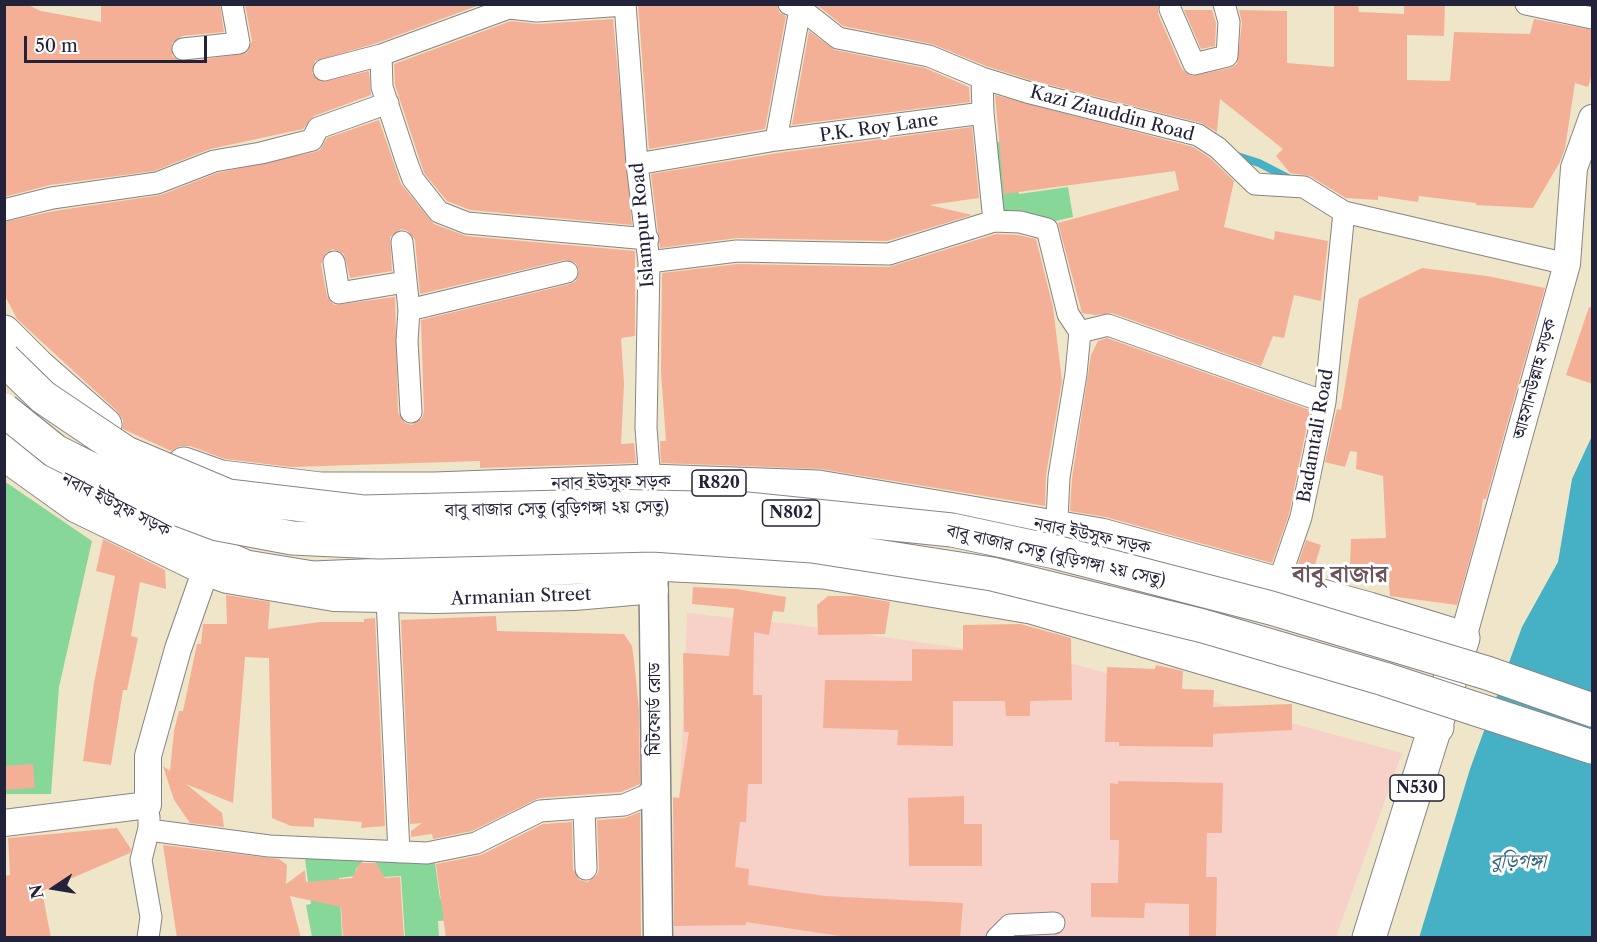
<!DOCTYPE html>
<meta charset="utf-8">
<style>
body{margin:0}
#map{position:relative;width:1597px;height:942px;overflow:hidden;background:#efe5c9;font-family:"Libre Caslon Text",serif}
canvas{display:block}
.frame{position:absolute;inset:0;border:6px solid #22223b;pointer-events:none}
.north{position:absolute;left:24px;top:858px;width:60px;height:60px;-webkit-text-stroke:4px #fff;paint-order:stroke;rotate:258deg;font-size:16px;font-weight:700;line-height:24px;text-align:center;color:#22223b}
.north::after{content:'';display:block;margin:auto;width:21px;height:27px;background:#22223b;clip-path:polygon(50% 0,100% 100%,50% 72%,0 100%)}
.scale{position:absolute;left:24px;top:36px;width:183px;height:27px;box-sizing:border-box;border:3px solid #22223b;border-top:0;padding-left:8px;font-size:18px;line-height:21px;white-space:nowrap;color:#22223b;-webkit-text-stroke:4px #fff;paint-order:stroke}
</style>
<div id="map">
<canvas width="1597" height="942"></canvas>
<div class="frame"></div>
<div class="north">N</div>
<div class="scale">50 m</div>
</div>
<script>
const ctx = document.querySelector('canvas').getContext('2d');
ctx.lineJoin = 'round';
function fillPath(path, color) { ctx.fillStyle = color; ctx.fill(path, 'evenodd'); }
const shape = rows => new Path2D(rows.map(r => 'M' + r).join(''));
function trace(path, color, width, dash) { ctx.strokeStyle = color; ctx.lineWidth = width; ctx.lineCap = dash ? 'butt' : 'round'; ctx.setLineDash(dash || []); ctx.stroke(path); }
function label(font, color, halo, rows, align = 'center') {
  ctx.font = font + ' "Libre Caslon Text","Noto Serif Bengali",serif'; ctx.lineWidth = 6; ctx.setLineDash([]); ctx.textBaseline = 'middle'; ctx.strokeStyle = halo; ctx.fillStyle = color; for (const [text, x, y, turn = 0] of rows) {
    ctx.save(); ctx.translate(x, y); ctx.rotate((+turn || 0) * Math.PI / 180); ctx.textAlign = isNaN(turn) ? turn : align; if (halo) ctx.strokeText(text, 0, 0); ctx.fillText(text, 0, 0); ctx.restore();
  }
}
fillPath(shape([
 [687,613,792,624,1073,664,1402,753,1336,937,674,938]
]), '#f7d1c7');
fillPath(shape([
 [990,142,1017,142,1013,166,1019,194,1068,187,1073,217,1051,222,997,216],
 [4,481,92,541,59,687,51,794,5,794],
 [304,852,434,856,440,899,488,894,491,918,438,921,439,937,405,937,401,876,382,877,375,861,366,858,356,869,354,876,339,878,342,937,312,937,306,905,311,904]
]), '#86d798');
fillPath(shape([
 [1592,436,1592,937,1419,938,1470,769,1522,627,1558,562,1572,479]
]), '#46b1c4');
trace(shape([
 [1234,155,1259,163,1292,180]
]), '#46b1c4', 8);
fillPath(shape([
 [4,4,26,4,41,11,101,22,101,4,220,4,224,32,182,36,172,43,172,56,184,62,247,53,252,41,245,4,482,4,377,43,315,61,312,73,321,82,369,71,371,95,314,116,303,129,210,149,154,171,50,185,4,197],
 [638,4,777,4,779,12,786,16,765,129,649,149],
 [816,4,1158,4,1158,14,1182,69,1192,76,1230,68,1237,64,1242,23,1239,10,1287,11,1287,63,1334,67,1334,4,1358,4,1359,12,1404,14,1404,4,1445,4,1444,36,1407,35,1407,80,1450,81,1454,32,1530,34,1534,19,1593,30,1593,71,1588,87,1575,83,1565,148,1560,162,1533,208,1476,205,1476,203,1419,196,1418,202,1378,196,1378,200,1346,198,1310,176,1290,173,1276,156,1283,149,1220,99,1217,132,1201,123,1030,80,986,66,932,44,843,26],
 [1184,10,1212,10,1216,23,1215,46,1201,49],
 [613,19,632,225,470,210,447,201,424,173,395,85,394,64,511,21,538,24],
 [809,31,835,50,925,68,969,87,970,102,792,125],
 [995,95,1193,147,1210,158,1234,181,1224,227,1274,240,1275,231,1328,241,1321,301,1294,295,1284,338,1273,336,1261,366,1112,313,1095,315,1082,313,1058,223,1179,190,1175,171,1004,194],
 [379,120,401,184,434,224,466,236,635,251,635,336,621,338,624,384,621,444,634,443,636,463,480,468,480,461,291,467,225,459,190,446,180,446,171,451,123,429,123,420,117,411,17,319,4,294,4,222,54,211,161,195,217,173,315,152,320,150,327,138],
 [401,229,408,231,415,240,420,294,564,260,576,263,579,270,576,281,570,284,421,320,424,412,422,418,412,425,405,423,398,413,395,297,334,305,327,296,321,264,326,253,333,249,344,254,350,278,392,271,390,237],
 [972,127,979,198,929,205,972,215,887,241,737,238,660,248,651,174,778,153],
 [996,234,1018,235,1036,239,1053,307,1062,381,1046,475,1045,506,821,469,661,463,660,441,666,441,661,372,662,273,738,264,889,267],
 [1422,268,1487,276,1545,288,1486,499,1483,499,1479,526,1457,605,1390,596,1388,572,1350,564,1351,539,1386,538,1383,476,1356,469,1357,452,1350,451,1345,467,1325,462,1337,409,1341,410,1359,299],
 [1589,307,1593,308,1593,384,1566,375],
 [1107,338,1310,410,1289,514,1272,563,1106,517,1070,511,1072,478,1091,355,1098,341],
 [103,539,165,570,166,589,140,582,131,636,138,638,127,690,123,690,111,765,83,761,94,683,115,576,96,571],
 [1306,540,1321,545,1312,574,1296,570],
 [693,587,736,589,786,597,784,612,773,611,769,635,754,632,753,695,762,695,762,784,748,784,746,822,740,822,735,867,749,869,748,885,825,896,963,903,960,938,854,938,746,922,746,925,674,926,673,797,679,798,689,732,684,732,683,653,729,656,734,608,692,604],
 [226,595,270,602,268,629,320,622,364,622,364,619,375,618,385,826,361,828,362,822,314,818,314,827,291,826,272,818,269,658,245,657,233,803,186,784,222,813,224,827,190,823,174,800,163,766,170,771,174,731,179,711,183,711,197,644,201,644,203,624,227,624],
 [828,596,856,596,890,602,885,634,818,635,817,605],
 [496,616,497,631,624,634,632,646,634,660,639,710,640,784,621,792,539,798,472,831,433,839,432,834,411,837,411,831,422,823,410,824,401,620],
 [1020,624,1071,638,1072,700,1030,701,1030,716,1006,716,1005,701,953,701,953,746,897,745,898,730,823,728,825,680,912,681,912,649,963,650,963,625],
 [1156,665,1183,671,1182,689,1214,690,1213,707,1292,704,1292,730,1213,734,1213,747,1119,746,1119,742,1105,742,1107,667,1155,669],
 [33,764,35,788,4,790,4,766],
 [1118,781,1223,783,1222,833,1207,833,1206,877,1217,877,1216,937,1189,937,1189,904,1145,903,1144,918,1091,917,1091,883,1118,883,1119,840,1110,840,1110,783,1118,784],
 [964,796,964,824,982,824,982,866,909,866,908,798],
 [640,812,641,938,446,938,436,864,481,855,543,824,572,822,573,870,580,880,587,882,597,875,599,869,597,820,625,818],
 [117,828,131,849,130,853,42,891,51,938,4,938,4,876,10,875,8,838],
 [163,845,279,859,287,865,286,884,305,870,306,882,352,878,360,863,376,863,385,878,400,877,404,938,343,938,341,907,290,896,301,938,177,938]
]), '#f3b096');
const minor = shape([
 [625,4,637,164,649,262,646,428,650,481],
 [789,4,800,8,838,38,929,56,982,78,1027,92,1198,135,1218,148,1255,184,1304,187,1344,212,1567,264],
 [1526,4,1592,18],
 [1170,9,1194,64,1227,56,1229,22,1224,4],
 [183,49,239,43,232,4],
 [381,55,382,87,407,163,413,179,439,212,467,223,648,239],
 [324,70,381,55,509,8,537,11,625,5],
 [982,78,983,113,994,221],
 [776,140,801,4],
 [637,164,776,140,983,113],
 [4,210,52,198,157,183,214,161,261,153,312,140,318,128,388,103],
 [402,242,409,310,407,341,411,412],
 [334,262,339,293,405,282],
 [649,262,737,251,889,254,994,221,1020,222,1047,229,1068,314,1080,332],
 [409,310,567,272],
 [1080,332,1108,325,1325,402],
 [1056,540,1059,477,1076,374,1080,332],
 [1278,584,1301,517,1325,402,1344,212],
 [387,599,399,852],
 [584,809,586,869],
 [149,830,269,846,427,853,476,843,540,811,624,805,645,796,655,787],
 [148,938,151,917,141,860,149,828,149,817],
 [997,938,1010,925,1054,923]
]);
const tertiary = shape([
 [4,458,75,509,205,572,227,580,334,598,434,600,574,597,655,590],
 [1463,638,1567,264,1574,168,1592,118],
 [4,823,148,805,148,756,178,649,205,572]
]);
const secondary = shape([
 [653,543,658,938]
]);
const trunk = shape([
 [4,332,39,367,105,425],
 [4,436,38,466,187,541,246,567,313,578,654,564,824,572,1031,607,1437,727],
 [184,464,221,477,320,489,435,489,650,481,818,487,1101,535,1369,609,1463,638,1369,938]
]);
trace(minor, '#888482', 23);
trace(tertiary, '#888482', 28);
trace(secondary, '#888482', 31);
trace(trunk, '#888482', 35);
trace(minor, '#fff', 21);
trace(tertiary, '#fff', 26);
trace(secondary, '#fff', 28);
trace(trunk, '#fff', 33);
const trunkBridge = shape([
 [4,359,43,397,126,453,228,496,363,512,602,506,747,509,952,530,1055,552,1271,608,1487,673,1592,710],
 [4,410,55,451,146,497,218,524,292,538,379,542,653,535,812,546,992,574,1203,626,1384,679,1592,747]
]);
trace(trunkBridge, '#888482', 35, []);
trace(trunkBridge, '#fff', 33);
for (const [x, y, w] of [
 [719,483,54],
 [791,513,57],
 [1417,788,54]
]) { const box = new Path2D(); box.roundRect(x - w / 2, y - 13, w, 26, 4.5); ctx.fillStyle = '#fff'; ctx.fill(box); trace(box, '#22223b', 1.5); }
label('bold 16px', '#22223b', null, [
 ["R820",719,483],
 ["N802",791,513],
 ["N530",1417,788]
]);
label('18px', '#22223b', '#fff', [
 ["Kazi Ziauddin Road",1112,114,15],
 ["P.K. Roy Lane",879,128,-8],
 ["Islampur Road",643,225,-95],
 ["আহসানউল্লাহ সড়ক",1535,379,-75],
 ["Badamtali Road",1316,436,-80],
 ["নবাব ইউসুফ সড়ক",611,483,-1],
 ["নবাব ইউসুফ সড়ক",116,505,27],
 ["বাবু বাজার সেতু (বুড়িগঙ্গা ২য় সেতু)",557,509,-1],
 ["নবাব ইউসুফ সড়ক",1092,536,12],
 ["বাবু বাজার সেতু (বুড়িগঙ্গা ২য় সেতু)",1056,556,13],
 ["Armanian Street",521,597,-2],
 ["মিটফোর্ড রোড",655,709,-90]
]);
label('italic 20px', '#326279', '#fff', [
 ["বুড়িগঙ্গা",1518,862]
]);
label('bold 24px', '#6b545b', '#fff', [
 ["বাবু বাজার",1340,575]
]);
</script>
